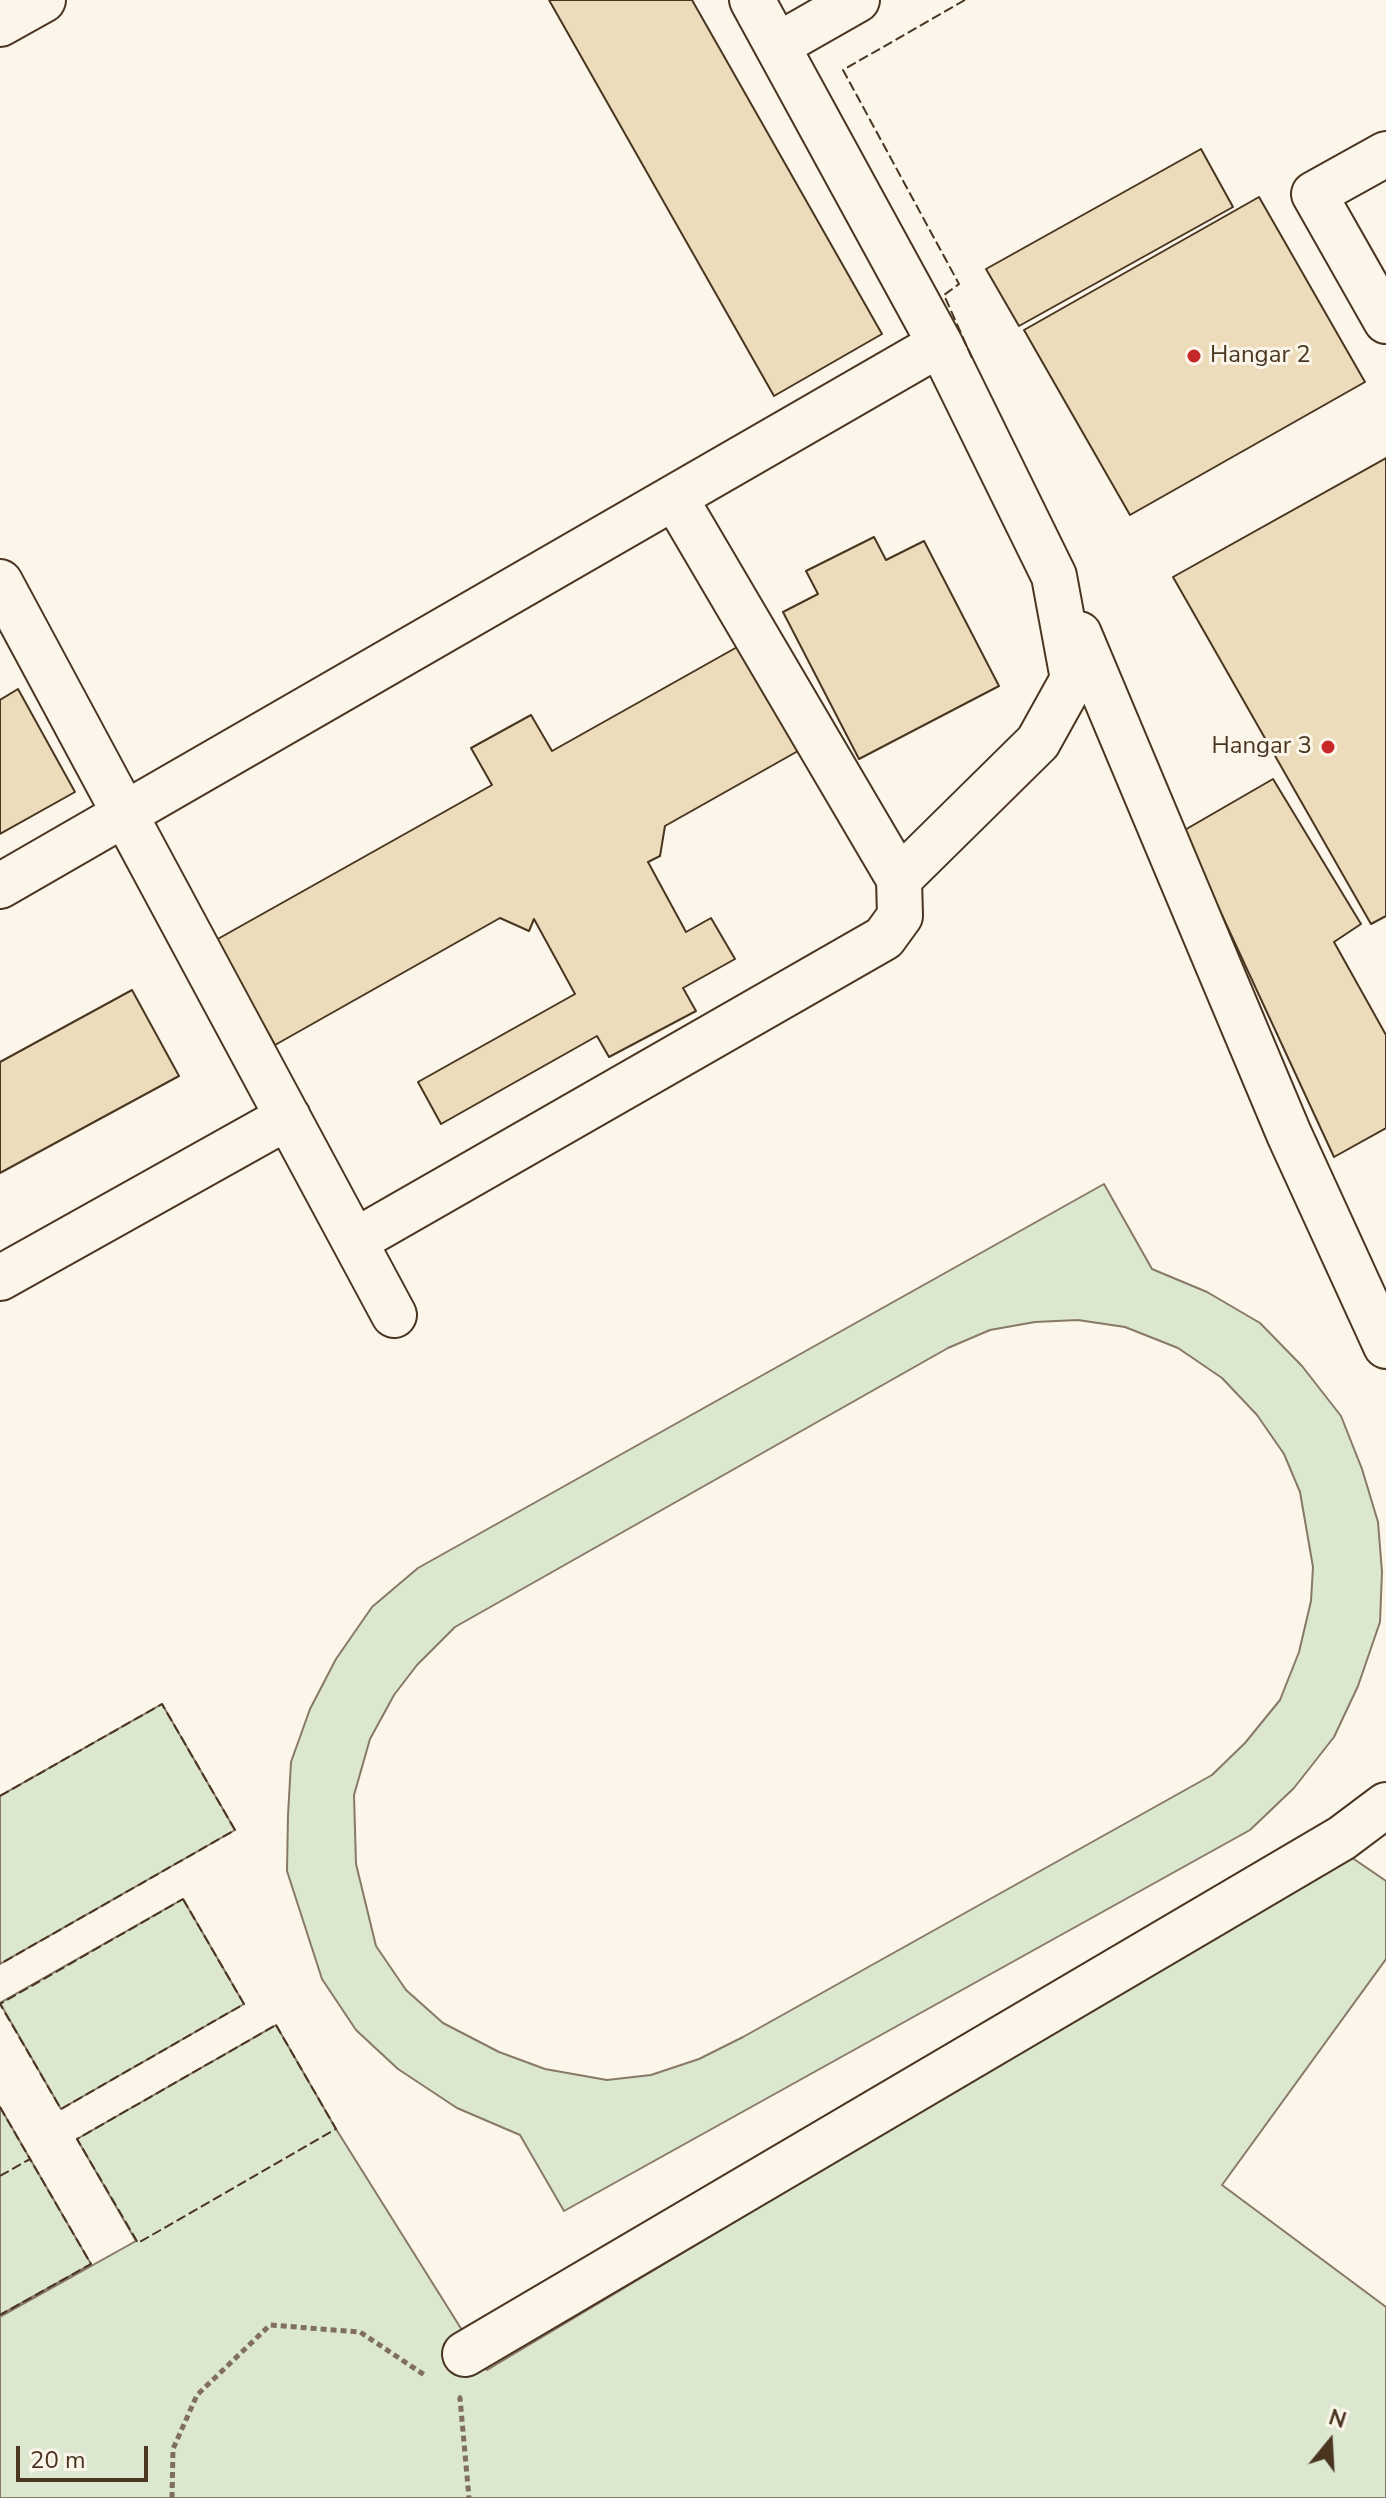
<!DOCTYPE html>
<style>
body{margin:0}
#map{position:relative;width:1386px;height:2498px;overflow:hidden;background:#fbf6e9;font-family:"Nunito Sans",sans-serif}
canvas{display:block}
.north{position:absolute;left:1290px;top:2402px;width:80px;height:80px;-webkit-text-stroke:6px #fbf6e9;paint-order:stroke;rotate:18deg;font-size:22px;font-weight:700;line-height:32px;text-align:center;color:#4a3520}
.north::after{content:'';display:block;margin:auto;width:28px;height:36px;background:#4a3520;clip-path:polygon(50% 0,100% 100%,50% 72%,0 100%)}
.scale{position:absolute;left:16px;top:2446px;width:132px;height:36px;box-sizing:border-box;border:4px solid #4a3520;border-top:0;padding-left:10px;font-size:24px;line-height:28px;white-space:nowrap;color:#4a3520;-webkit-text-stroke:6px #fbf6e9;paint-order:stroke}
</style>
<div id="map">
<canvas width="1386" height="2498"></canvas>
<div class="north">N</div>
<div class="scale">20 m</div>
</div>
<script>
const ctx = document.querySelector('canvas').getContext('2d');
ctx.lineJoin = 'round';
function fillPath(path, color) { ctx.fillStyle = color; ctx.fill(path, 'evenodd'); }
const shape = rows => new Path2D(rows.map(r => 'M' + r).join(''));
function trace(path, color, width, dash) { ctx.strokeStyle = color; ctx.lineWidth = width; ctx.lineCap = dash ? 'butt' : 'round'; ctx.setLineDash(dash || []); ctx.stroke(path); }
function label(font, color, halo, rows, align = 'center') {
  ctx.font = font + ' "Nunito Sans",sans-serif'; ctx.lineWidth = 6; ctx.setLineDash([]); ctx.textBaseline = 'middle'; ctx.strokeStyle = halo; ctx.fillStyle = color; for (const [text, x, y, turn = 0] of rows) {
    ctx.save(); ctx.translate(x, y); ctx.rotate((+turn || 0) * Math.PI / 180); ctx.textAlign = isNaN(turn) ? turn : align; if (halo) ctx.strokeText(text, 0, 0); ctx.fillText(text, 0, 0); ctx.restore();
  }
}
const green = shape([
 [1104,1184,1152,1269,1207,1292,1260,1323,1302,1366,1341,1416,1362,1469,1378,1522,1382,1572,1380,1622,1358,1686,1334,1737,1294,1788,1250,1830,564,2211,520,2135,457,2108,398,2069,356,2030,322,1979,287,1871,288,1815,291,1762,310,1709,336,1659,372,1607,418,1568,1104,1184],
 [1078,1320,1125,1327,1178,1348,1222,1378,1257,1415,1284,1454,1300,1492,1313,1567,1311,1601,1299,1652,1280,1700,1245,1743,1212,1775,743,2037,699,2059,651,2075,607,2080,545,2069,499,2052,443,2023,406,1990,376,1946,356,1864,354,1795,370,1739,394,1695,417,1665,455,1627,948,1348,990,1330,1035,1322,1078,1320],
 [162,1704,235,1830,0,1964,0,1796,162,1704],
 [1348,1855,1386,1881,1386,1959,1222,2185,1386,2307,1386,2498,0,2498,0,2317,136,2241,77,2139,276,2025,336,2129,487,2370,1348,1855],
 [183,1899,244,2004,61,2109,0,2003,183,1899],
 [0,2107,91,2264,0,2315,0,2107]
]);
fillPath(green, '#dce7d0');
trace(green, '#887966', 2);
const building = shape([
 [549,0,692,0,882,334,774,396,549,0],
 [1201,149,1233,207,1019,326,986,269,1201,149],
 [1259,197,1365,382,1130,515,1024,330,1259,197],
 [1386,458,1386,916,1371,924,1173,577,1386,458],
 [874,537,886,560,924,541,999,686,859,759,783,612,818,594,806,571,874,537],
 [739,646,798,751,665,826,660,856,648,862,686,932,711,918,735,959,683,988,696,1011,609,1057,597,1036,441,1124,418,1082,575,994,534,919,529,931,500,918,275,1045,216,940,492,785,471,748,531,715,552,751,739,646],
 [18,689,75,792,0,834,0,700,18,689],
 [1273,779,1361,924,1334,942,1386,1035,1386,1128,1334,1157,1183,831,1273,779],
 [132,990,179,1076,0,1173,0,1062,132,990]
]);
fillPath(building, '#ecdcbc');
trace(building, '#4a3520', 2);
const minor = shape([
 [752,0,940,344,1054,576,1073,679,1038,742,899,879],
 [0,24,43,0],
 [778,45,857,0],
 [1386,154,1314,194,1386,321],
 [0,582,394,1315],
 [1079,634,1289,1134,1386,1346],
 [0,886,940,344],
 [355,1241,884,938,900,916,899,879,675,498],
 [0,1278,288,1117],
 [465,2354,1342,1838,1386,1805]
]);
trace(minor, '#4a3520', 48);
trace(shape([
 [458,2397,460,2398,469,2498],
 [172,2498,173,2449,197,2395,270,2325,360,2332,426,2376]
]), '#7f6f5c', 5, [6, 4]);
trace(minor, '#fbf6e9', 44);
trace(shape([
 [965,0,843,70,959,284,944,295,972,358],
 [0,1796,162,1704,235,1830,0,1964],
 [183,1899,244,2004,61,2109,0,2004,183,1899],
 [276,2025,336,2129,138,2243,77,2139,276,2025],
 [0,2107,30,2159,27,2161],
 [0,2176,30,2159,91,2264,0,2315]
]), '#4a3520', 2, [10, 4]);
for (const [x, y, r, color] of [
 [1194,356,8,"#c62828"],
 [1328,747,8,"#c62828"]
]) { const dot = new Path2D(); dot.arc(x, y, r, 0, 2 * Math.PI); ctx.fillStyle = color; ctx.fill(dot); trace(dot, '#fbf6e9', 3); }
label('24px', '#4a3520', '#fbf6e9', [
 ["Hangar 2",1210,356],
 ["Hangar 3",1312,747,"right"]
], 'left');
</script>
